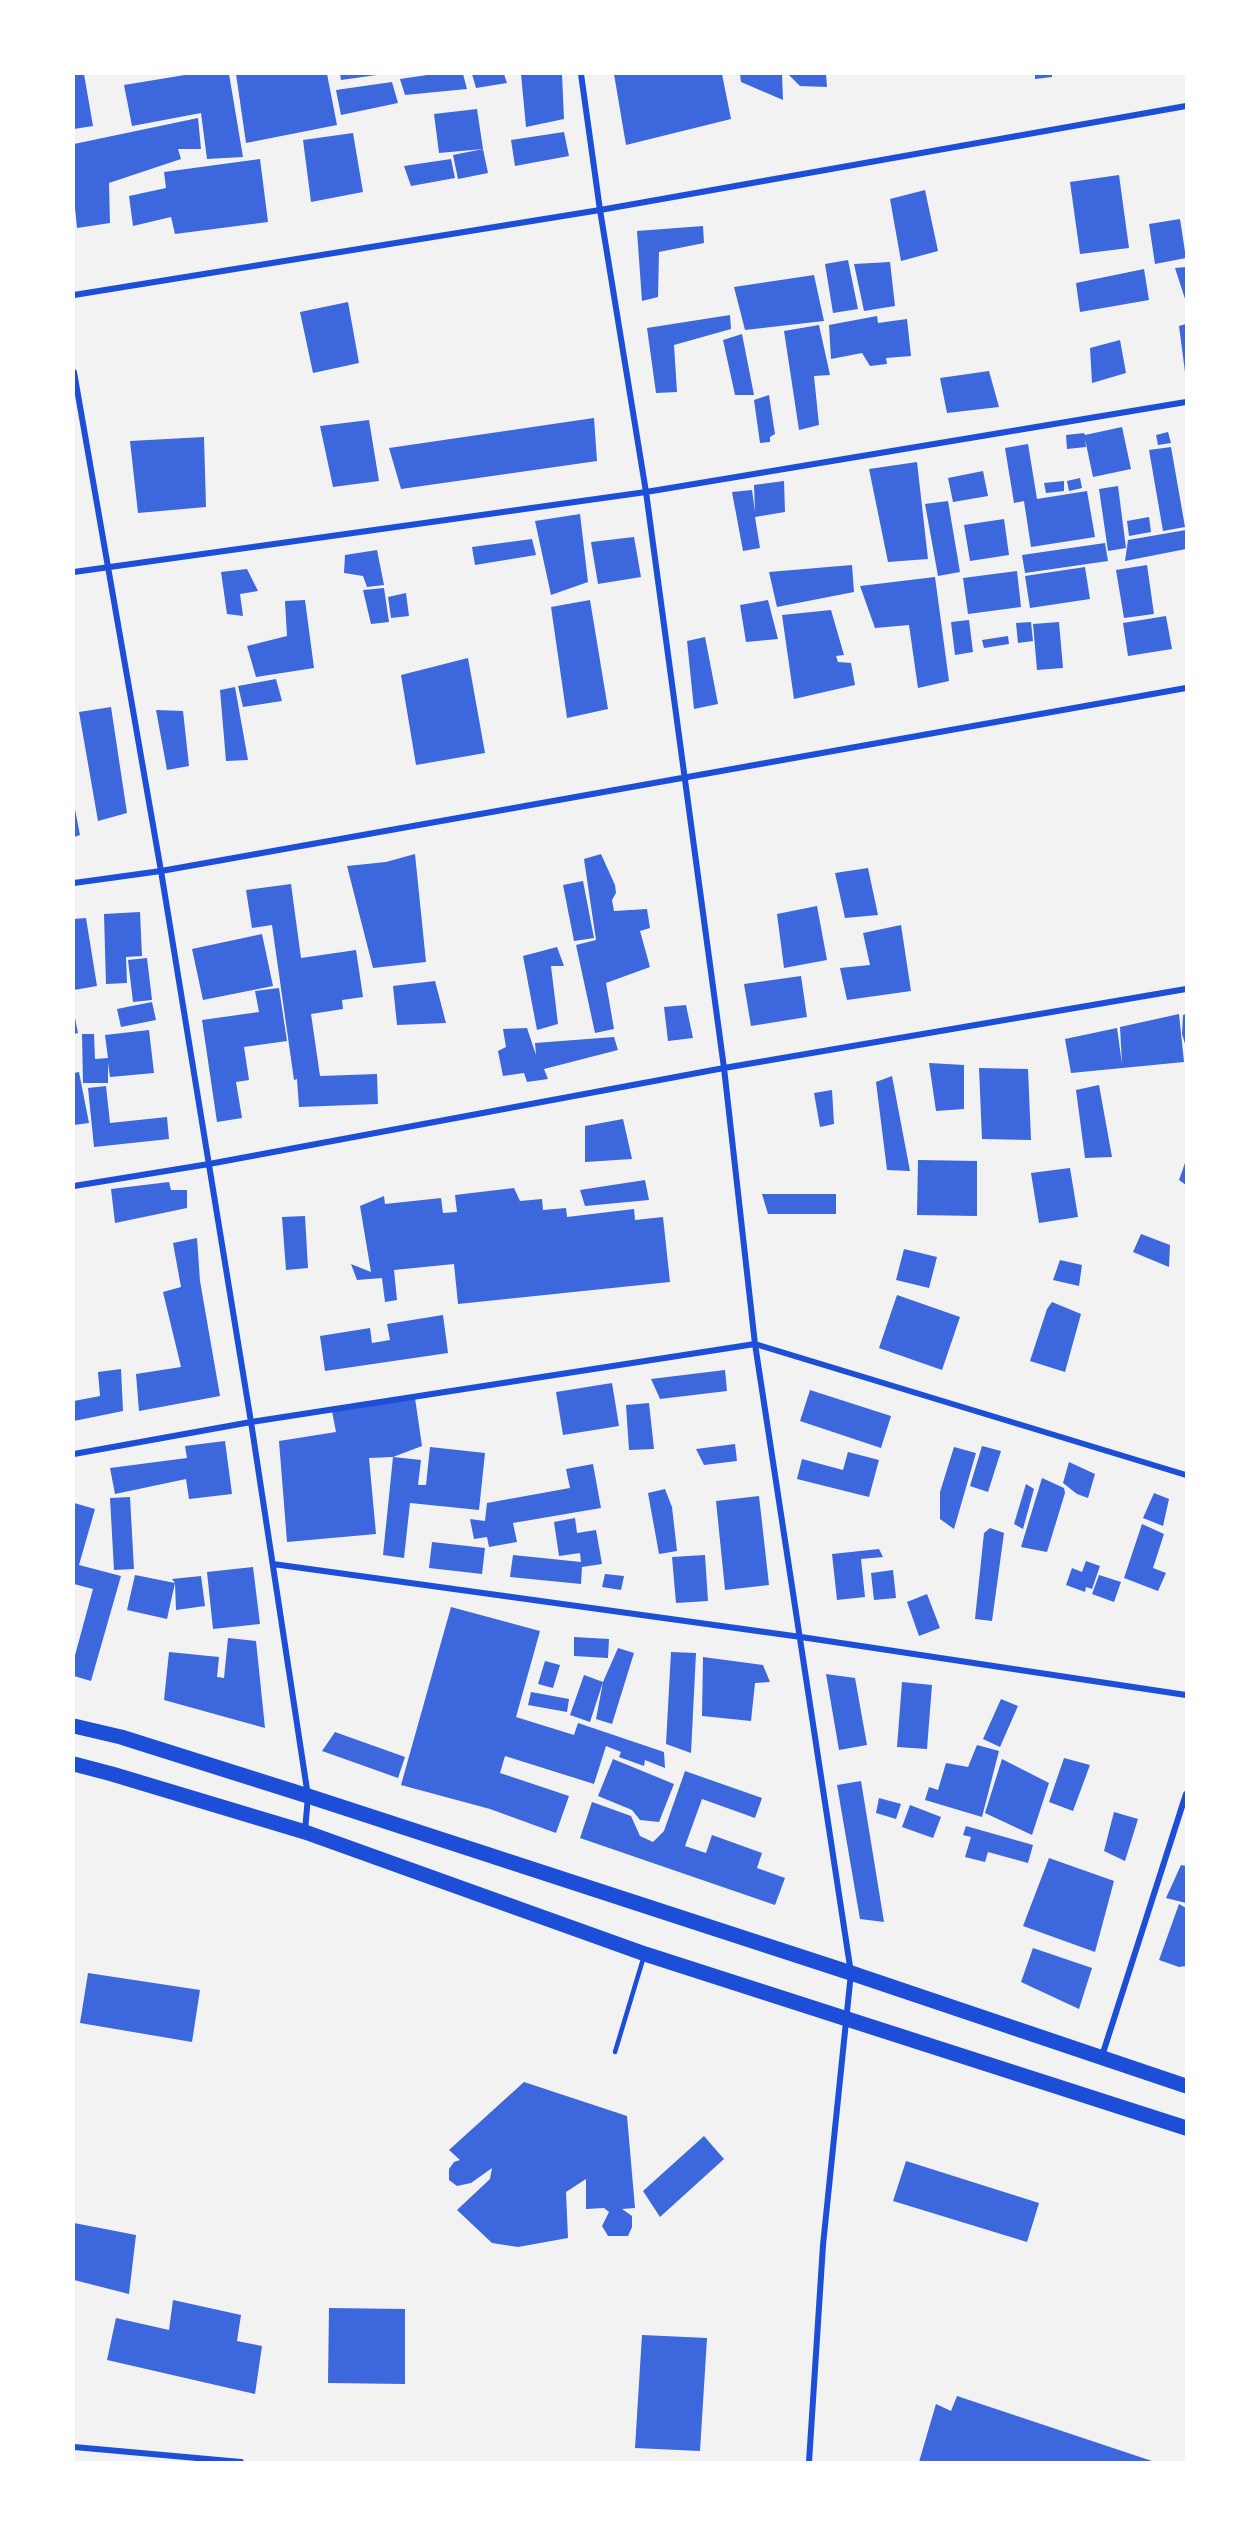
<!DOCTYPE html>
<style>
body{margin:0}
#map{position:relative;width:1260px;height:2536px;overflow:hidden;background:#f2f2f2;font-family:Cabin,sans-serif}
canvas{display:block}
.frame{position:absolute;inset:0;border:75px solid #fff;pointer-events:none}
</style>
<div id="map">
<canvas width="1260" height="2536"></canvas>
<div class="frame"></div>
</div>
<script>
const ctx = document.querySelector('canvas').getContext('2d');
ctx.lineJoin = 'round';
function fillPath(path, color) { ctx.fillStyle = color; ctx.fill(path, 'evenodd'); }
const shape = rows => new Path2D(rows.map(r => 'M' + r).join(''));
function trace(path, color, width, dash) { ctx.strokeStyle = color; ctx.lineWidth = width; ctx.lineCap = dash ? 'butt' : 'round'; ctx.setLineDash(dash || []); ctx.stroke(path); }
fillPath(shape([
 [74,74,84,74,93,126,74,129],
 [191,74,229,74,243,157,207,159,201,113,132,126,124,85],
 [236,74,327,74,337,125,246,143],
 [340,74,377,74,377,75,341,80],
 [434,74,463,74,467,89,405,95,400,79],
 [472,74,504,74,507,83,476,88],
 [521,74,562,74,564,119,526,127],
 [614,74,722,74,731,119,626,145],
 [740,74,782,74,783,100,741,82],
 [788,74,826,74,827,87,800,86],
 [1035,74,1052,74,1052,77,1035,79],
 [392,82,398,103,341,115,336,90],
 [477,109,483,149,439,153,434,114],
 [198,118,201,149,178,149,181,159,109,183,110,223,77,228,74,198,74,144],
 [564,132,569,156,515,166,511,140],
 [353,133,363,192,311,202,303,140],
 [483,149,488,173,458,179,453,155],
 [260,159,268,222,175,234,171,217,133,226,129,196,166,188,164,172],
 [451,159,455,178,411,186,404,166],
 [1119,175,1129,248,1080,254,1070,182],
 [925,190,938,251,901,261,890,199],
 [1180,219,1186,258,1155,264,1149,224],
 [703,226,704,243,659,252,658,297,642,301,637,231],
 [848,260,858,309,833,313,825,264],
 [890,262,895,306,864,311,854,264],
 [1186,267,1186,302,1175,268],
 [1144,269,1149,300,1080,312,1076,283],
 [814,275,824,321,745,330,734,287],
 [348,302,359,363,313,373,300,312],
 [730,315,731,329,674,345,677,392,656,393,647,328],
 [877,316,878,323,907,319,911,356,886,358,887,364,870,366,862,353,831,359,829,325],
 [1186,324,1186,372,1185,372,1179,326],
 [819,325,830,375,814,376,819,425,799,430,784,331],
 [742,334,754,395,735,395,723,340],
 [1120,340,1126,373,1092,383,1090,348],
 [989,371,999,407,947,413,940,378],
 [769,395,775,434,770,437,770,442,760,443,754,400],
 [594,418,597,461,401,489,389,448],
 [369,420,379,481,333,487,320,426],
 [1122,427,1131,469,1093,477,1085,439,1086,447,1067,449,1066,435,1084,433,1085,435],
 [1168,432,1171,443,1158,445,1156,435],
 [204,437,206,507,138,513,130,441],
 [1028,444,1037,499,1087,491,1095,537,1031,547,1024,501,1014,503,1005,448],
 [1171,447,1185,527,1163,531,1149,450],
 [917,462,928,559,888,562,869,469],
 [983,471,988,496,953,502,948,478],
 [1080,478,1082,488,1069,491,1067,481],
 [784,481,785,512,755,517,760,548,743,551,732,492,752,490,755,512,754,485],
 [1064,481,1064,491,1046,493,1044,483],
 [1118,486,1126,548,1108,551,1099,489],
 [948,501,960,572,938,576,925,504],
 [580,514,588,582,551,595,535,521],
 [1149,517,1151,532,1129,536,1127,521],
 [1004,519,1009,555,970,561,964,525],
 [1186,530,1186,549,1125,561,1128,540],
 [634,537,641,577,598,584,591,542],
 [532,539,536,555,475,565,472,547],
 [1105,543,1108,561,1025,573,1022,555],
 [377,550,384,585,367,587,363,576,344,573,345,555],
 [852,565,854,592,777,607,769,572],
 [1147,565,1154,614,1124,618,1116,570],
 [1085,567,1090,599,1030,608,1025,576],
 [247,569,258,591,240,594,243,616,227,614,221,572],
 [1017,571,1021,607,968,614,963,578],
 [935,577,949,681,918,688,909,625,875,628,860,586],
 [384,588,389,622,371,624,363,590],
 [406,593,409,616,391,618,388,597],
 [305,600,314,668,256,677,247,646,287,636,285,601],
 [590,600,608,709,567,718,551,607],
 [768,600,778,639,746,642,740,605],
 [831,610,844,655,836,656,838,662,851,663,855,685,794,699,782,615],
 [1166,616,1172,649,1128,656,1123,623],
 [969,620,973,652,955,655,951,622],
 [1031,622,1033,641,1018,643,1016,623],
 [1059,622,1063,668,1037,670,1033,624],
 [1008,636,1009,644,984,648,982,640],
 [705,637,718,704,694,709,687,641],
 [468,658,485,753,416,765,401,675],
 [276,679,282,701,243,707,238,686],
 [235,687,248,760,226,761,220,690],
 [111,707,127,813,98,821,79,712],
 [156,710,183,711,189,766,167,770],
 [74,804,80,835,74,837],
 [415,854,426,962,373,968,347,866,386,862],
 [601,854,615,885,616,893,612,900,614,911,647,909,650,928,640,931,650,967,606,983,614,1029,595,1033,576,945,596,940,584,859],
 [868,868,878,915,845,918,835,873],
 [583,881,594,938,574,941,563,885],
 [291,884,301,958,356,950,363,997,342,1000,343,1009,311,1014,320,1076,377,1074,378,1104,299,1107,297,1079,294,1080,272,925,252,928,246,890],
 [817,906,827,960,784,968,777,914],
 [140,912,142,956,126,957,127,983,106,984,104,914],
 [86,918,97,986,74,990,74,919],
 [901,925,911,991,847,1000,840,968,870,965,863,933],
 [262,934,273,986,203,1000,192,949],
 [557,947,564,966,551,966,558,1024,537,1030,523,956],
 [147,958,152,1000,133,1002,128,960],
 [801,976,807,1017,751,1026,744,984],
 [435,981,446,1023,397,1025,393,986],
 [279,988,287,1041,244,1047,249,1080,236,1082,242,1118,217,1122,202,1020,259,1012,255,991],
 [152,1002,156,1020,121,1027,117,1009],
 [686,1005,693,1038,668,1041,664,1007],
 [74,1013,78,1033,74,1034],
 [1179,1014,1184,1062,1071,1073,1065,1039,1117,1028,1122,1064,1120,1027],
 [1186,1014,1186,1047,1182,1034,1183,1015],
 [527,1028,536,1055,535,1043,614,1037,618,1050,544,1069,548,1079,527,1082,524,1073,503,1076,498,1051,506,1047,503,1029],
 [149,1030,154,1073,110,1077,108,1063,108,1083,83,1083,82,1034,94,1034,95,1059,108,1058,105,1035],
 [929,1063,964,1065,964,1109,936,1111],
 [979,1068,1028,1069,1031,1140,982,1139],
 [79,1072,89,1123,74,1125,74,1073],
 [892,1076,910,1171,887,1170,876,1082],
 [1099,1085,1112,1157,1085,1158,1076,1090],
 [106,1086,110,1123,167,1117,169,1139,94,1147,88,1088],
 [832,1090,834,1124,820,1127,814,1093],
 [623,1119,632,1159,585,1162,585,1126],
 [918,1160,977,1161,977,1216,917,1215],
 [1186,1160,1186,1185,1179,1180],
 [1070,1168,1078,1217,1039,1223,1031,1173],
 [645,1180,649,1200,585,1206,580,1190],
 [169,1182,171,1190,187,1190,187,1208,115,1223,111,1189],
 [514,1188,520,1201,542,1199,543,1210,566,1208,567,1217,634,1209,635,1220,663,1217,670,1282,458,1304,454,1264,394,1270,397,1300,385,1302,382,1278,357,1280,351,1264,371,1272,360,1206,384,1196,385,1204,441,1198,443,1213,457,1212,455,1195],
 [762,1194,836,1194,836,1214,768,1214],
 [305,1216,308,1268,286,1270,282,1217],
 [1141,1234,1170,1245,1169,1267,1133,1252],
 [197,1238,200,1281,220,1396,139,1411,136,1374,181,1367,163,1292,181,1287,173,1243],
 [904,1249,937,1257,929,1288,896,1280],
 [1060,1260,1082,1265,1079,1286,1053,1280],
 [897,1295,960,1317,942,1370,879,1348],
 [1052,1302,1081,1314,1065,1372,1030,1361,1047,1309],
 [443,1315,448,1353,325,1371,320,1336,370,1328,372,1343,390,1340,387,1324],
 [121,1369,123,1411,74,1421,74,1401,100,1396,98,1372],
 [725,1370,727,1391,660,1399,651,1379],
 [612,1383,619,1426,563,1435,556,1392],
 [810,1390,891,1416,881,1448,800,1421],
 [415,1398,422,1446,393,1457,369,1458,376,1534,287,1542,279,1441,336,1432,332,1411],
 [649,1403,654,1449,629,1450,626,1405],
 [225,1441,232,1494,189,1499,186,1479,115,1494,110,1468,187,1458,185,1446],
 [735,1444,737,1461,704,1465,696,1449],
 [982,1446,1001,1451,988,1492,970,1486],
 [430,1447,485,1453,479,1510,410,1503,404,1558,383,1555,393,1457,421,1460,418,1485,426,1485],
 [954,1447,976,1453,954,1529,940,1519,940,1492],
 [848,1452,879,1460,869,1497,797,1479,802,1459,843,1470],
 [1069,1462,1095,1474,1088,1498,1077,1494,1063,1483],
 [593,1464,601,1508,513,1523,517,1542,489,1547,487,1537,474,1539,470,1519,485,1521,487,1503,570,1488,566,1469],
 [1042,1478,1064,1488,1065,1493,1047,1552,1021,1547],
 [1026,1484,1034,1489,1023,1529,1014,1524],
 [665,1489,672,1507,677,1551,659,1554,648,1493],
 [1154,1493,1169,1499,1163,1526,1143,1518],
 [759,1496,769,1585,725,1590,716,1501],
 [130,1497,134,1569,114,1570,110,1498],
 [74,1503,95,1509,79,1565,121,1576,91,1681,74,1676,74,1659,93,1589,74,1584],
 [575,1518,577,1533,596,1530,602,1564,582,1567,581,1584,510,1577,513,1555,581,1562,580,1553,559,1556,554,1522],
 [1142,1524,1164,1534,1153,1568,1166,1573,1158,1591,1124,1578],
 [990,1528,1004,1533,992,1621,975,1619,984,1533],
 [432,1542,485,1548,482,1574,429,1568],
 [879,1549,883,1557,861,1559,865,1597,837,1600,832,1554],
 [705,1555,708,1601,676,1603,672,1557],
 [1086,1561,1100,1566,1092,1589,1086,1587,1085,1592,1066,1585,1072,1568,1082,1572],
 [253,1567,260,1624,213,1629,207,1572],
 [893,1570,896,1598,874,1600,871,1573],
 [605,1574,624,1576,621,1590,602,1587],
 [135,1575,175,1583,167,1619,127,1610],
 [1099,1575,1121,1582,1114,1602,1092,1594],
 [201,1576,205,1606,176,1610,175,1583,172,1579],
 [927,1594,940,1628,919,1636,907,1602],
 [451,1607,540,1631,516,1717,574,1735,578,1723,664,1752,665,1768,645,1760,644,1766,619,1757,621,1752,606,1746,594,1784,505,1756,500,1773,569,1796,556,1833,490,1809,401,1785],
 [574,1637,609,1639,608,1658,574,1656],
 [228,1638,256,1641,265,1728,164,1700,169,1652,219,1657,217,1677,224,1678],
 [618,1648,634,1653,612,1724,596,1719,603,1682],
 [671,1652,696,1653,691,1753,666,1744],
 [703,1657,763,1665,770,1682,755,1683,751,1721,702,1716],
 [545,1661,560,1665,553,1688,538,1684],
 [826,1674,855,1678,867,1745,839,1750],
 [584,1675,603,1682,590,1722,570,1715],
 [902,1682,932,1685,927,1749,897,1747],
 [531,1692,569,1699,567,1712,528,1705],
 [1001,1699,1018,1706,1000,1747,983,1739],
 [335,1732,405,1757,398,1778,322,1751],
 [977,1745,999,1751,982,1817,925,1800,929,1787,938,1790,946,1763,968,1767],
 [1064,1758,1090,1765,1073,1811,1049,1802],
 [613,1759,674,1784,659,1822,640,1820,632,1810,598,1796],
 [1002,1759,1049,1783,1032,1835,985,1813],
 [685,1771,762,1798,755,1818,702,1799,685,1846,706,1853,712,1835,762,1853,757,1868,785,1878,775,1905,580,1838,592,1802,631,1816,640,1836,653,1842,664,1831],
 [861,1781,884,1922,860,1919,837,1785],
 [879,1798,901,1804,896,1819,876,1813],
 [910,1805,941,1817,933,1838,902,1827],
 [1114,1812,1138,1819,1125,1861,1104,1851],
 [966,1826,1033,1845,1028,1863,988,1852,985,1862,965,1857,971,1837,963,1835],
 [1049,1858,1114,1881,1095,1952,1023,1926],
 [1181,1865,1186,1866,1186,1903,1166,1898],
 [1179,1904,1186,1908,1186,1966,1179,1967,1159,1960],
 [1033,1948,1092,1968,1079,2009,1021,1982],
 [88,1973,200,1990,192,2042,80,2023],
 [524,2082,627,2116,635,2208,622,2209,632,2216,632,2227,628,2236,608,2236,602,2226,609,2212,604,2208,586,2209,586,2179,566,2192,568,2238,518,2247,492,2243,457,2210,490,2179,492,2168,471,2183,457,2186,449,2180,449,2169,454,2162,460,2160,449,2150],
 [704,2136,724,2159,660,2217,643,2191],
 [906,2161,1039,2203,1027,2242,893,2201],
 [74,2223,136,2235,129,2294,74,2280],
 [173,2300,241,2315,237,2341,262,2346,255,2394,107,2360,116,2318,169,2330],
 [329,2308,405,2309,405,2384,328,2383],
 [642,2335,707,2338,700,2451,635,2448],
 [957,2396,1155,2462,919,2462,936,2404,951,2411]
]), '#3d67dc');
trace(shape([
 [615,2052,644,1956]
]), '#1d4ed8', 4.5);
trace(shape([
 [581,74,600,210,646,492,724,1068,755,1344,851,1973,823,2245,809,2462],
 [74,295,600,210,1186,106],
 [74,372,161,871,251,1422,308,1796,305,1831],
 [74,572,646,492,1186,402],
 [74,883,161,871,1186,688],
 [74,1186,209,1164,724,1068,1186,989],
 [74,1454,251,1422,755,1344,1186,1475],
 [273,1564,801,1637,1186,1695],
 [1102,2056,1186,1794],
 [74,2447,241,2462]
]), '#1d4ed8', 6);
trace(shape([
 [74,1726,121,1737,308,1796,851,1973,1186,2086],
 [74,1764,112,1774,305,1832,645,1954,1186,2128]
]), '#1d4ed8', 15);
</script>
